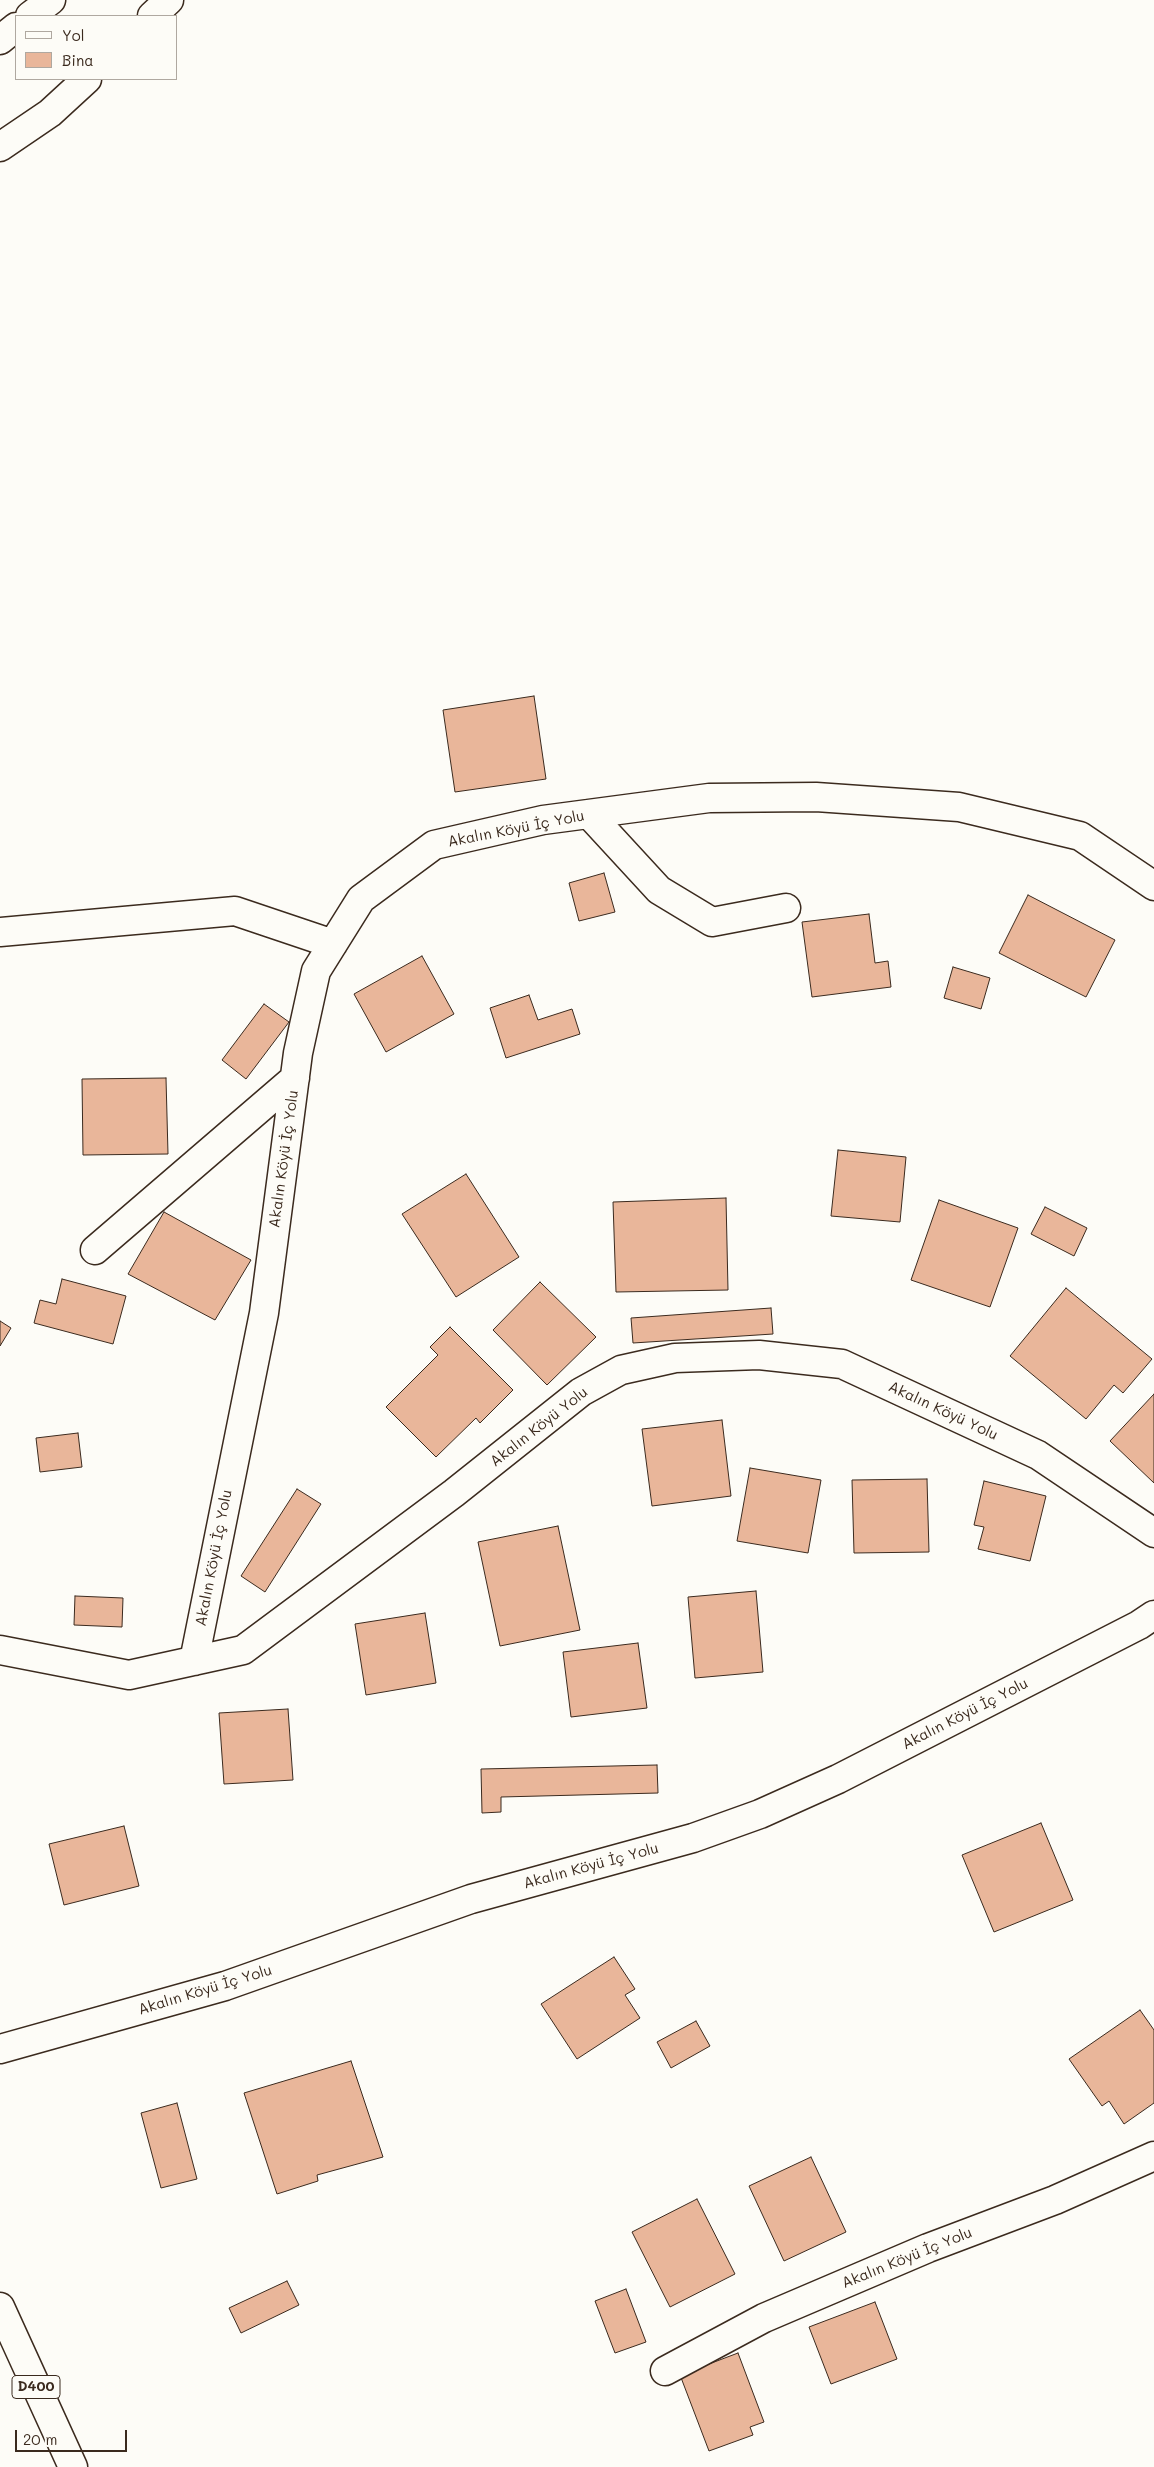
<!DOCTYPE html>
<meta charset="utf-8">
<style>
body{margin:0}
#map{position:relative;width:1154px;height:2467px;overflow:hidden;background:#fdfcf7;font-family:Mali,sans-serif}
canvas{display:block}
.legend{position:absolute;left:15px;top:15px;width:162px;height:65px;box-sizing:border-box;background:#fdfcf7;border:1px solid #afa8a0;margin:0;padding:6px 9px;list-style:none;font-size:15px;color:#3b2a1e}
.legend li{display:flex;align-items:center;gap:10px;height:25px}
.legend b{width:25px;border:1px solid #afa8a0}
.scale{position:absolute;left:15px;top:2430px;width:112px;height:22px;box-sizing:border-box;border:2px solid #3b2a1e;border-top:0;padding-left:6px;font-size:15px;line-height:18px;white-space:nowrap;color:#3b2a1e;-webkit-text-stroke:4px #fdfcf7;paint-order:stroke}
</style>
<div id="map">
<canvas width="1154" height="2467"></canvas>
<ul class="legend">
<li><b style="height:6px;background:#fdfcf7"></b>Yol</li>
<li><b style="height:14px;background:#e9b69a"></b>Bina</li>
</ul>
<div class="scale">20 m</div>
</div>
<script>
const ctx = document.querySelector('canvas').getContext('2d');
ctx.lineJoin = 'round';
function fillPath(path, color) { ctx.fillStyle = color; ctx.fill(path, 'evenodd'); }
const shape = rows => new Path2D(rows.map(r => 'M' + r).join(''));
function trace(path, color, width, dash) { ctx.strokeStyle = color; ctx.lineWidth = width; ctx.lineCap = dash ? 'butt' : 'round'; ctx.setLineDash(dash || []); ctx.stroke(path); }
function label(font, color, halo, rows, align = 'center') {
  ctx.font = font + ' Mali,sans-serif'; ctx.lineWidth = 4.5; ctx.setLineDash([]); ctx.textBaseline = 'middle'; ctx.strokeStyle = halo; ctx.fillStyle = color; for (const [text, x, y, turn = 0] of rows) {
    ctx.save(); ctx.translate(x, y); ctx.rotate((+turn || 0) * Math.PI / 180); ctx.textAlign = isNaN(turn) ? turn : align; if (halo) ctx.strokeText(text, 0, 0); ctx.fillText(text, 0, 0); ctx.restore();
  }
}
const building = shape([
 [534,696,546,779,455,792,443,710,534,696],
 [604,873,615,912,579,921,569,883,604,873],
 [1028,895,1115,940,1086,997,999,953,1028,895],
 [869,914,875,963,888,961,891,987,812,997,802,922,869,914],
 [422,956,454,1014,386,1052,354,994,422,956],
 [953,967,990,978,981,1009,944,998,953,967],
 [529,995,538,1020,572,1009,580,1034,506,1058,490,1008,529,995],
 [264,1004,289,1022,246,1079,222,1060,264,1004],
 [166,1078,168,1154,83,1155,82,1079,166,1078],
 [838,1150,906,1157,900,1222,831,1216,838,1150],
 [466,1174,519,1257,456,1297,402,1214,466,1174],
 [726,1198,728,1290,616,1292,613,1202,726,1198],
 [939,1200,1018,1228,990,1307,911,1280,939,1200],
 [1045,1207,1087,1228,1074,1256,1031,1234,1045,1207],
 [164,1212,251,1260,215,1320,128,1274,164,1212],
 [62,1279,126,1296,113,1344,34,1323,40,1300,56,1304,62,1279],
 [540,1282,596,1337,547,1385,493,1330,540,1282],
 [1066,1288,1152,1359,1123,1393,1114,1385,1086,1419,1010,1356,1066,1288],
 [771,1308,773,1334,633,1343,631,1318,771,1308],
 [0,1321,11,1328,0,1346,0,1321],
 [450,1327,513,1390,480,1423,476,1418,436,1457,386,1407,438,1355,430,1347,450,1327],
 [1154,1394,1154,1483,1110,1441,1154,1394],
 [722,1420,731,1496,652,1506,642,1429,722,1420],
 [78,1433,82,1467,40,1472,36,1438,78,1433],
 [750,1468,821,1480,808,1553,737,1541,750,1468],
 [927,1479,929,1552,854,1553,852,1480,927,1479],
 [984,1481,1046,1496,1030,1561,978,1549,984,1527,974,1525,984,1481],
 [297,1489,321,1504,265,1592,241,1576,297,1489],
 [558,1526,580,1630,500,1646,478,1542,558,1526],
 [756,1591,763,1672,695,1678,688,1597,756,1591],
 [75,1596,123,1598,122,1627,74,1625,75,1596],
 [425,1613,436,1683,366,1695,355,1624,425,1613],
 [638,1643,647,1708,571,1717,563,1652,638,1643],
 [288,1709,293,1780,224,1784,219,1713,288,1709],
 [657,1765,658,1793,501,1797,501,1812,482,1813,481,1769,657,1765],
 [1041,1823,1073,1900,994,1932,962,1855,1041,1823],
 [124,1826,139,1886,64,1905,49,1844,124,1826],
 [614,1957,635,1989,625,1995,640,2018,577,2059,541,2004,614,1957],
 [1140,2010,1154,2030,1154,2103,1124,2124,1109,2101,1102,2106,1069,2059,1140,2010],
 [696,2021,710,2046,671,2068,657,2042,696,2021],
 [351,2061,383,2157,317,2175,318,2181,277,2194,244,2093,351,2061],
 [177,2103,197,2179,161,2188,141,2113,177,2103],
 [811,2157,846,2232,784,2261,749,2186,811,2157],
 [697,2199,735,2274,670,2307,632,2232,697,2199],
 [287,2281,299,2305,241,2333,229,2308,287,2281],
 [626,2289,646,2342,615,2353,595,2301,626,2289],
 [875,2302,897,2359,831,2384,809,2327,875,2302],
 [738,2353,764,2422,750,2427,753,2435,709,2451,680,2375,738,2353]
]);
fillPath(building, '#e9b69a');
trace(building, '#3b2a1e', 1);
const minor = shape([
 [589,814,659,890,712,922,786,908],
 [0,932,235,911,333,944],
 [95,1250,295,1078],
 [0,1650,129,1675,243,1650,454,1493,581,1392,621,1370,675,1358,759,1355,842,1364,1038,1455,1154,1533],
 [194,1661,264,1313,298,1053,316,971,361,899,434,845,543,820,709,798,816,797,959,807,1080,836,1154,886],
 [0,2049,225,1986,471,1899,693,1838,760,1814,838,1779,1139,1625,1154,1615],
 [665,2371,764,2318,928,2248,1055,2200,1154,2156]
]);
const highway = shape([
 [30,16,51,0],
 [152,16,169,0],
 [0,40,16,27],
 [0,147,50,113,87,79],
 [0,2307,73,2467]
]);
trace(minor, '#3b2a1e', 31);
trace(highway, '#3b2a1e', 31);
trace(minor, '#fdfcf7', 28);
trace(highway, '#fdfcf7', 28);
for (const [x, y, w] of [
 [36,2387,48]
]) { const box = new Path2D(); box.roundRect(x - w / 2, y - 11.5, w, 23, 4); ctx.fillStyle = '#fdfcf7'; ctx.fill(box); trace(box, '#3b2a1e', 1); }
label('bold 14px', '#3b2a1e', null, [
 ["D400",36,2387]
]);
label('15px', '#3b2a1e', '#fdfcf7', [
 ["Akalın Köyü İç Yolu",516,829,-11],
 ["Akalın Köyü İç Yolu",284,1159,-82],
 ["Akalın Köyü Yolu",943,1411,25],
 ["Akalın Köyü Yolu",539,1427,-38],
 ["Akalın Köyü İç Yolu",214,1558,-79],
 ["Akalın Köyü İç Yolu",965,1714,-27],
 ["Akalın Köyü İç Yolu",591,1866,-15],
 ["Akalın Köyü İç Yolu",205,1990,-17],
 ["Akalın Köyü İç Yolu",907,2258,-22]
]);
</script>
